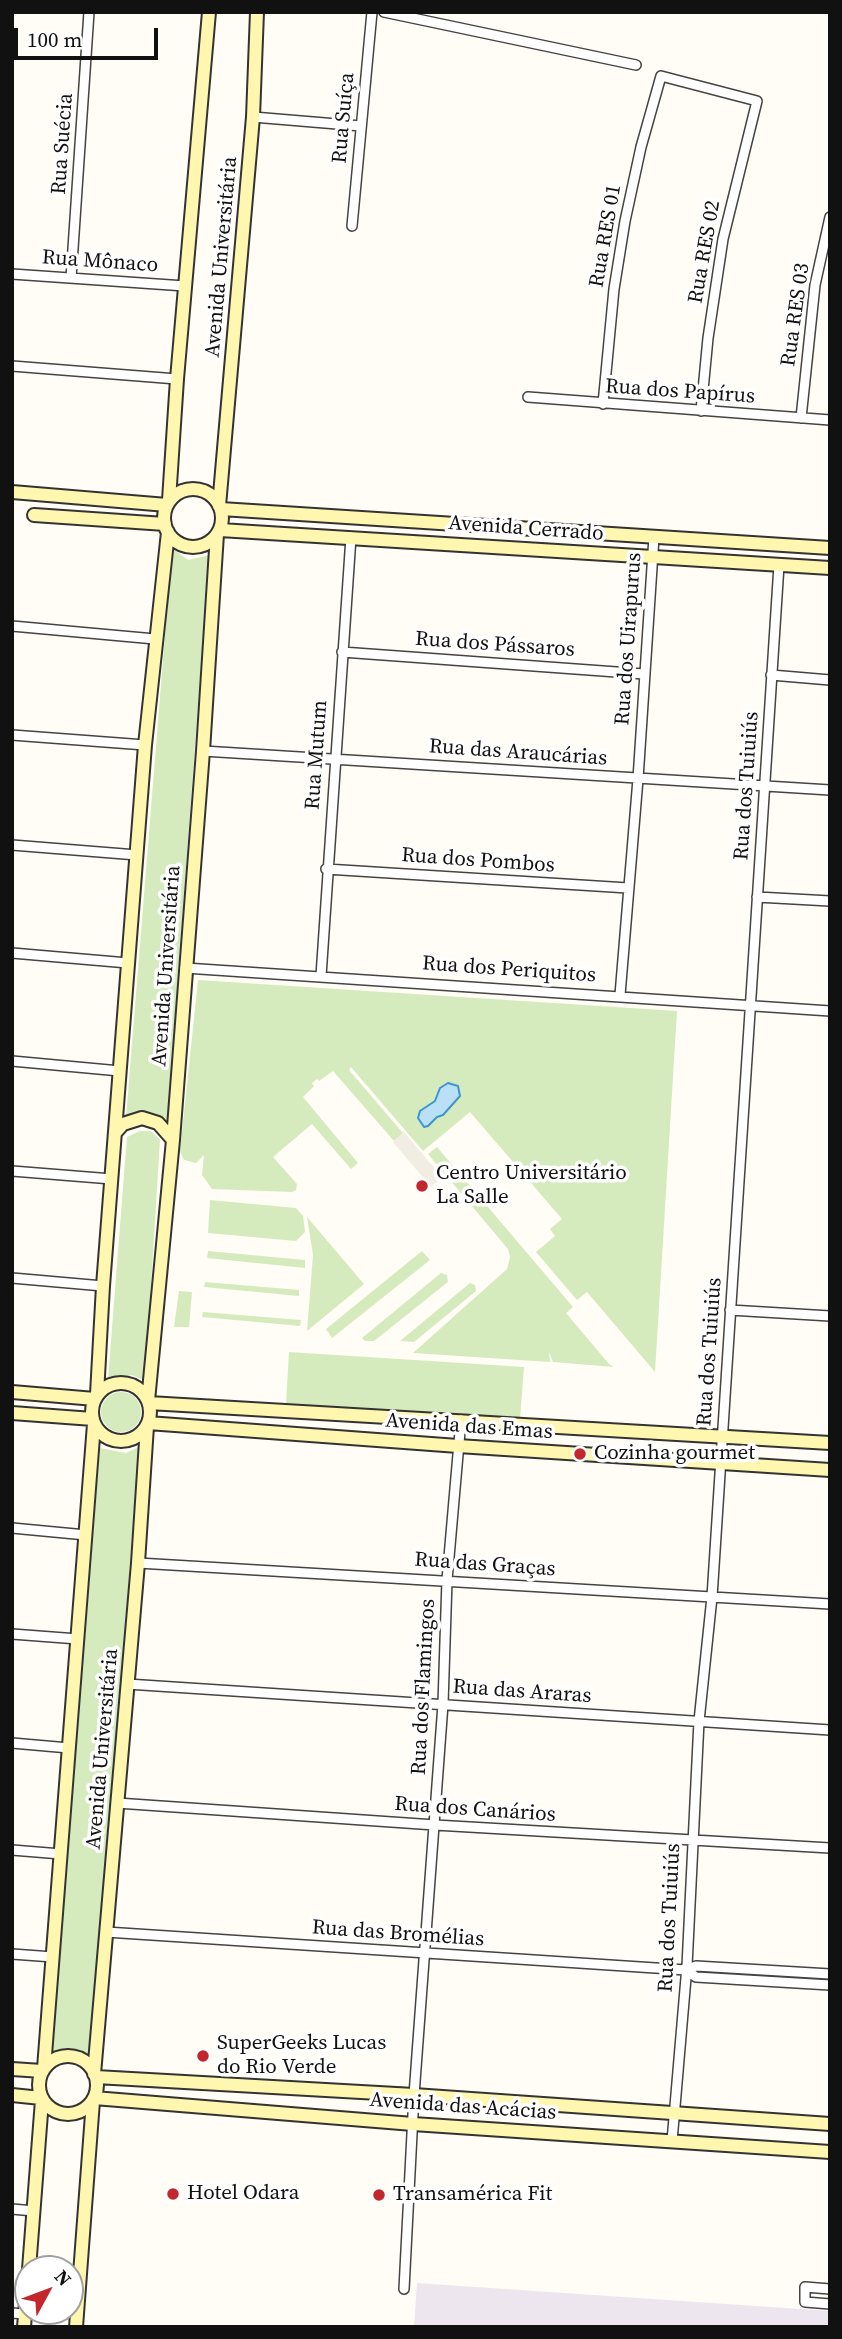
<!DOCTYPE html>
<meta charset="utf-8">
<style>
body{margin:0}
#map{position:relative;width:842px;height:2339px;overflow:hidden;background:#fffdf5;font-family:"Source Serif 4",serif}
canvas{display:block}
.frame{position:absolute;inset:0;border:14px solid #111;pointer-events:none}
.north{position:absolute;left:14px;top:2255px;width:70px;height:70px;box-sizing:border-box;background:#fff;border:2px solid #a0a0a0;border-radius:50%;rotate:49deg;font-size:19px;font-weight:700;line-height:28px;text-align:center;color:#111}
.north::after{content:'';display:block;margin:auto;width:24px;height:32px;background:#c4262e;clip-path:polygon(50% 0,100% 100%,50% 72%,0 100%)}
.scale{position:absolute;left:14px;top:28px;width:144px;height:32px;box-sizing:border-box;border:4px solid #111;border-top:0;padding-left:9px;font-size:21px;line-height:24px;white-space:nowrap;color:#111;-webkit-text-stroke:5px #fff;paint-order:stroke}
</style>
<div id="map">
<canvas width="842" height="2339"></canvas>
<div class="frame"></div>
<div class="north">N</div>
<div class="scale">100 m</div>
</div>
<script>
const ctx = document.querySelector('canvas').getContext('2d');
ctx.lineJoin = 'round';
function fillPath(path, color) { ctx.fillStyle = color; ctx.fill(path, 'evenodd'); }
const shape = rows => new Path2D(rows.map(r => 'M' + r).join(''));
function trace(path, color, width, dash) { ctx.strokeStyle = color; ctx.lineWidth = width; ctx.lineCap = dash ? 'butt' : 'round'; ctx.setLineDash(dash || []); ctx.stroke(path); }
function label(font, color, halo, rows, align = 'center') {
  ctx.font = font + ' "Source Serif 4",serif'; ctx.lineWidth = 7; ctx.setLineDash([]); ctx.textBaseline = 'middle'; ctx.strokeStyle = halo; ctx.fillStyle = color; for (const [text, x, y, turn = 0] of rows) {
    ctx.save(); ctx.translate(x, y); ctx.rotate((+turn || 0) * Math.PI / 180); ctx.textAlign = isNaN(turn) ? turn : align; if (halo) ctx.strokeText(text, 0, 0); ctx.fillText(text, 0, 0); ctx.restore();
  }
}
fillPath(shape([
 [417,2283,830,2311,830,2327,414,2327]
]), '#eee6ef');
fillPath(shape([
 [172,548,188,560,209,555,167,1125,157,1116,141,1114,126,1118],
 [198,980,677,1011,655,1372,587,1292,577,1300,536,1252,555,1236,550,1229,562,1219,470,1112,423,1151,351,1067,349,1070,403,1133,394,1141,333,1071,319,1081,317,1079,312,1083,314,1086,303,1097,358,1163,351,1169,312,1124,273,1157,297,1184,296,1190,292,1192,212,1189,202,1175,204,1155,196,1163,184,1160,180,1151],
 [140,1131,151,1131,160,1140,145,1381,132,1375,108,1379,127,1137],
 [437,1147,573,1307,566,1313,609,1364,614,1367,553,1362,549,1352,550,1362,413,1353,507,1269,510,1257,508,1249,428,1154],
 [210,1200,296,1208,303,1216,305,1232,296,1241,208,1233],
 [307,1217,364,1284,307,1331,313,1255],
 [208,1251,305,1260,305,1268,207,1258],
 [422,1251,430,1260,332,1338,326,1329],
 [441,1273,447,1275,448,1282,374,1341,365,1341,362,1338],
 [205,1282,299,1290,299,1296,204,1287],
 [470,1283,475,1285,476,1291,414,1342,400,1341],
 [179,1291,192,1292,189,1327,174,1327],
 [203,1312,301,1320,300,1326,202,1317],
 [289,1352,524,1367,520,1419,286,1404],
 '101 1412a20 20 0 1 1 40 0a20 20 0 1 1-40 0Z',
 [139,1447,91,2058,73,2052,58,2052,51,2056,100,1448,126,1453]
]), '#d5ebbd');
fillPath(shape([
 [404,1132,442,1177,431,1187,393,1142]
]), '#f1ede2');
const water = shape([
 [448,1083,458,1086,460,1096,443,1115,437,1117,428,1126,424,1127,418,1118,420,1111,435,1101,440,1088,448,1083]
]);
fillPath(water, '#b9e0f7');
trace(water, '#3f96cf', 2);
const street = shape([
 [384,12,636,65],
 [253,117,361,126],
 [352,226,372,12],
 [12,274,185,286],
 [71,278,89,12],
 [12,366,177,379],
 [528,397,830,420],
 [603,404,614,289,625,221,641,147,661,76,757,101,723,239,708,338,701,411],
 [801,418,815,285,830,217],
 [12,626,155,639],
 [342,652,644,674],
 [771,675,830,680],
 [12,735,145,745],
 [203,751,830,790],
 [12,845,137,855],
 [326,869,628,888],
 [757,897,830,901],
 [12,953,128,963],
 [185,968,830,1011],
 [321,976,351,537],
 [620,995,638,779,654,537],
 [12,1061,120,1071],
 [12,1171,112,1179],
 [12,1278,103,1286],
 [730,1310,830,1316],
 [12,1528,86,1535],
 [138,1563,830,1604],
 [12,1634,78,1639],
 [127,1684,830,1730],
 [12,1743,69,1748],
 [117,1803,435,1825,830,1848],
 [12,1850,61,1854],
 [106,1932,686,1970,696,1966,830,1974],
 [12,1954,53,1957],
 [686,1970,696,1977,830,1985],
 [672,2141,687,1966,699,1721,712,1597,779,565],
 [12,2209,34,2211],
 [404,2289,414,2095,443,1704,447,1580,461,1420],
 [830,2289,805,2287,805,2302,830,2304],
 [12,2313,25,2314]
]);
const secondary = shape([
 '164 518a29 29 0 1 1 58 0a29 29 0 1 1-58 0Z',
 [12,492,167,505],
 [169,500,177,379,209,12],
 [219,506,253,117,257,12],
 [221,509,830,548],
 [34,515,165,524],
 [220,530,830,568],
 [115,1133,123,1124,142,1118,158,1123,173,1140],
 '92 1412a29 29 0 1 1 58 0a29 29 0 1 1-58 0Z',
 [12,1392,95,1399],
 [97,1394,103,1286,145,745,168,532],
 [148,1401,173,1140,203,751,217,534],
 [149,1403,830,1443],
 [12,1413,93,1419],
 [148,1423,458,1446,830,1470],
 '39 2085a29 29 0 1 1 58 0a29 29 0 1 1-58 0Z',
 [44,2068,94,1424],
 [12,2069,42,2071],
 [94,2074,138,1563,147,1426],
 [96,2077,414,2095,830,2124],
 [12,2095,41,2098],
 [94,2098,413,2124,830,2152],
 [29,2269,42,2100],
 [24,2327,28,2279],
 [76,2327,93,2101]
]);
trace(street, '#444', 12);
trace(secondary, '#333', 16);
trace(street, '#fff', 9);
trace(secondary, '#fff6b0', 12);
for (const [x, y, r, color] of [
 [422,1186,7,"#c4262e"],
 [580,1454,7,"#c4262e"],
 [203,2056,7,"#c4262e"],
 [173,2194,7,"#c4262e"],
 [379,2195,7,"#c4262e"]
]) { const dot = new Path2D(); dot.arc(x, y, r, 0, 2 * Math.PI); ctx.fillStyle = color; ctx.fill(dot); trace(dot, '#fff', 2.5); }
label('21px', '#111', '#fff', [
 ["Rua Suíça",344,118,-85],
 ["Rua Suécia",63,144,-86],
 ["Rua RES 01",606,236,-80],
 ["Rua RES 02",705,252,-80],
 ["Avenida Universitária",222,257,-85],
 ["Rua Mônaco",100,262,4],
 ["Rua RES 03",796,315,-82],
 ["Rua dos Papírus",680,392,4],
 ["Avenida Cerrado",526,529,4],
 ["Rua dos Uirapurus",629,639,-86],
 ["Rua dos Pássaros",495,645,4],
 ["Rua das Araucárias",518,753,4],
 ["Rua Mutum",317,755,-86],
 ["Rua dos Tuiuiús",747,786,-86],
 ["Rua dos Pombos",478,861,4],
 ["Avenida Universitária",167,966,-86],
 ["Rua dos Periquitos",509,970,4],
 ["Rua dos Tuiuiús",710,1352,-86],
 ["Avenida das Emas",469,1427,4],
 ["Rua das Graças",485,1565,4],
 ["Rua dos Flamingos",424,1687,-87],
 ["Rua das Araras",522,1692,4],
 ["Avenida Universitária",103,1749,-85],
 ["Rua dos Canários",475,1810,4],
 ["Rua dos Tuiuiús",670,1918,-87],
 ["Rua das Bromélias",398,1934,4],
 ["Avenida das Acácias",463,2107,4]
]);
label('21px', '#111', '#fff', [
 ["Centro Universitário",436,1174],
 ["La Salle",436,1198],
 ["Cozinha gourmet",594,1454],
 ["SuperGeeks Lucas",217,2044],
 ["do Rio Verde",217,2068],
 ["Hotel Odara",187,2194],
 ["Transamérica Fit",393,2195]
], 'left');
</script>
